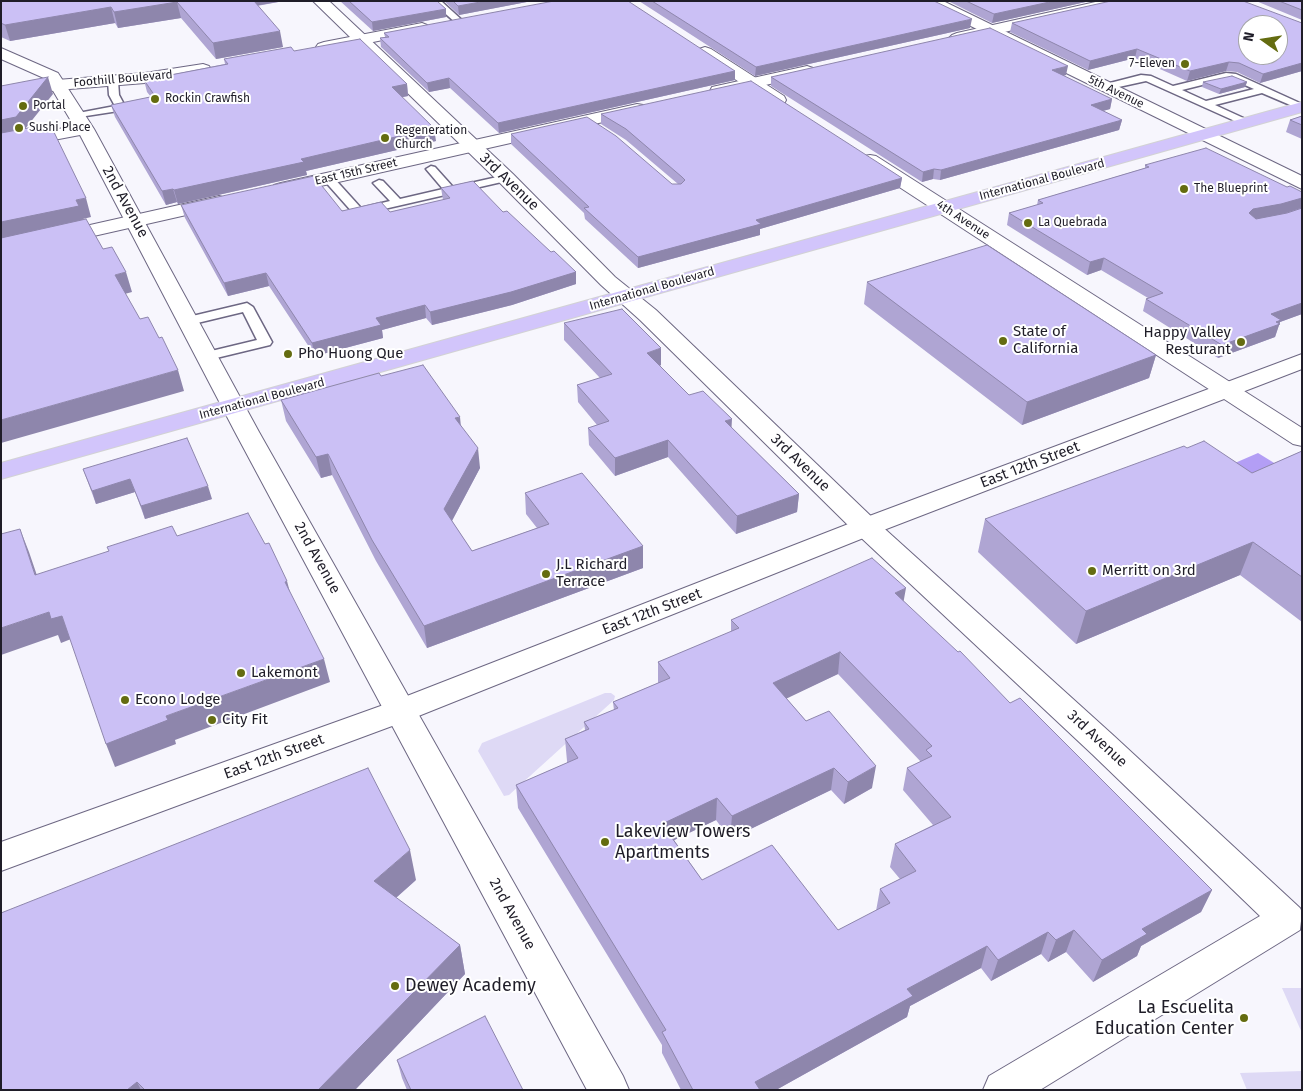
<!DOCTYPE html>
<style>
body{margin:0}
#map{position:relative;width:1303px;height:1091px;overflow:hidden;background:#f7f6fd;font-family:"Fira Sans",sans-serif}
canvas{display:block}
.frame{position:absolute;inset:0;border:2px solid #1f1d28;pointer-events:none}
.north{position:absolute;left:1238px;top:15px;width:50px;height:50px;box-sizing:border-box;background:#fff;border:1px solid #a5a5a9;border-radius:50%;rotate:283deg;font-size:14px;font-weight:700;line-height:20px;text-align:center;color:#1f1d28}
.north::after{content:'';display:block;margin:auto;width:18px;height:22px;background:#646c10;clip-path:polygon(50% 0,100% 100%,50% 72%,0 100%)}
</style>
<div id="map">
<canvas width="1303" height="1091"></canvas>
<div class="frame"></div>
<div class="north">N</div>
</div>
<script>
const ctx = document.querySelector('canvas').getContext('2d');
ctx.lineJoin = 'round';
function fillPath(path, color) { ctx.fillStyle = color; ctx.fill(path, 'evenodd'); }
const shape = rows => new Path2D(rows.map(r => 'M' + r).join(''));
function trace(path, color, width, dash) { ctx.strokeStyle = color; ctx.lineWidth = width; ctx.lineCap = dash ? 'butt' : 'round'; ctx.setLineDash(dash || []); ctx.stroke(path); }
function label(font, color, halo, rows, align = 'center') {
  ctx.font = font + ' "Fira Sans",sans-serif'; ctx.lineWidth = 4; ctx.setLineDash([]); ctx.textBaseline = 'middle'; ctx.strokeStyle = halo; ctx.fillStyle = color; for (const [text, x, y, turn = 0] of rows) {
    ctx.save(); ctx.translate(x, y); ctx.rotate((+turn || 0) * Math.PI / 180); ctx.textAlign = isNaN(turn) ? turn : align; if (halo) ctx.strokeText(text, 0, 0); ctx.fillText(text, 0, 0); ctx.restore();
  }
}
fillPath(shape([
 [605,693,611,693,615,696,614,700,509,795,504,796,478,751,482,743],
 [1282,988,1302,988,1302,1033],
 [1302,1071,1302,1090,1247,1090,1240,1073]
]), '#ded9f5');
fillPath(shape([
 [1258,453,1284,469,1247,486,1221,469]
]), '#b39ef5');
const service = shape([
 [431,1,441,1,463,21,462,23,456,23,431,1],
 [1226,73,1236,74,1302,104,1302,110,1262,93,1215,105,1250,121,1251,123,1250,125,1246,126,1146,81,1105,90,1100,87,1102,85,1141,75,1151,76,1173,86,1226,73],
 [1226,79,1231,79,1254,89,1206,101,1182,90,1226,79],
 [113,78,118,81,119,95,126,108,125,110,73,118,73,114,115,106,109,95,108,81,113,78],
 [431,166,435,167,453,187,506,175,512,178,506,181,358,215,354,214,322,178,328,175,332,176,361,208,390,201,373,183,379,180,383,181,400,199,443,189,426,169,431,166],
 [247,303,253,307,272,342,270,345,208,360,203,359,201,356,203,353,257,340,243,312,189,325,184,324,182,321,184,318,247,303]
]);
const minor = shape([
 [313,1,329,1,513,174,615,277,656,310,876,521,1114,736,1300,908,1302,912,1300,930,1040,1090,983,1090,989,1076,1260,916,1092,754,856,533,640,320,601,285,499,182,313,1],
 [705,47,711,49,784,96,786,100,784,104,772,104,699,55,697,52,699,49,705,47],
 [1,48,58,73,94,129,259,432,623,1076,629,1090,587,1090,235,432,80,135,1,150,1,140,74,126,46,79,1,59,1,48],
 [870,155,876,156,1302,428,1302,446,1293,444,864,164,861,160,864,156,870,155]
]);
const tertiary = shape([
 [924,1,943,1,1302,176,1302,189,926,4,924,1]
]);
const secondary = shape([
 [1100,1,1128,1,1121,5,957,43,952,41,949,38,952,35,957,33,1100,1],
 [422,23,427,25,430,28,427,31,324,52,318,50,316,47,318,44,324,42,422,23],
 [203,64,209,66,211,69,209,72,145,83,57,90,1,100,1,90,57,80,145,73,203,64],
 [807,66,813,68,815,71,813,74,718,96,712,95,710,91,712,87,807,66],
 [637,104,643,105,646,109,643,113,281,195,274,193,272,189,274,185,281,183,637,104],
 [219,196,226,198,229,202,226,206,1,257,1,245,219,196],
 [1302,354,1302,369,876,533,411,719,1,871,1,842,389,703,856,521,1302,354]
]);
const primary = shape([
 [1302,102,1302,112,1,479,1,463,1302,102]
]);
trace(service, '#6d6783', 3);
trace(minor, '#6d6783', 2);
trace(tertiary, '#6d6783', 2);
trace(secondary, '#6d6783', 2);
trace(primary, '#d2d2d4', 2);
fillPath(service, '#fff');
fillPath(minor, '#fff');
fillPath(tertiary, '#fff');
fillPath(secondary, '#fff');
fillPath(primary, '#d2c5fb');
fillPath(shape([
 [1,1,284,1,257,6,283,47,216,59,181,18,118,28,115,23,10,41,1,37],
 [340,1,437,1,446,9,446,17,373,31],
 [444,1,532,1,459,15],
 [639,1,934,1,970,28,755,76],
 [948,1,1090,1,992,23],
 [1256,1,1302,1,1302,20],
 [1012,23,1302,23,1302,71,1260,83,1237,72,1226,71,1187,81,1135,58,1088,70,1010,32],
 [384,33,735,71,735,80,499,133,450,88,429,92,381,47,380,38,385,37],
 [294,51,407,84,408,96,402,97,436,141,306,171,307,175,178,204,177,202,166,205,115,117,111,105,151,97,147,92,144,80,225,64,224,59],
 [1066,75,1063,76,1112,99,1110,109,1102,111,1122,120,1119,130,940,180,933,179,922,182,771,86,771,77],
 [1203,82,1247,82,1245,87,1219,94,1202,87],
 [601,114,902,178,900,188,760,229,760,235,638,268,585,219,584,213,511,144,511,134,672,184,678,184,626,140,601,124],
 [1302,116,1302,139,1286,132,1290,120],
 [1145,165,1287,187,1302,192,1302,314,1280,322,1275,337,1218,358,1143,311,1146,299,1148,298,1101,270,1087,275,1007,225,1009,213,1037,205,1038,200,1145,168],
 [441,188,503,212,551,252,576,272,576,284,512,305,432,325,426,318,382,330,383,338,315,356,269,286,228,296,185,218,181,205,390,212,443,200],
 [867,282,1156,355,1149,378,1022,425,864,304],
 [564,323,661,365,660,366,689,395,731,427,799,494,797,512,736,534,668,457,615,476,589,445,588,428,597,425,578,402,577,385,600,378,564,340],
 [381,376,461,426,480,468,452,521,472,551,537,528,526,514,525,493,643,546,643,568,427,648,376,561,332,475,321,478,286,421,281,400],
 [1187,448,1252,473,1302,451,1302,622,1240,575,1076,644,978,552,985,519],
 [83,469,212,499,145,519,135,492,96,504],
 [903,601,1010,703,1212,890,1201,912,1141,946,1137,956,1093,982,1066,952,1048,962,1041,954,991,981,981,968,910,1006,907,1017,776,1090,681,1090,662,1053,662,1045,518,808,516,785,567,763,567,761,565,739,585,730,584,722,614,710,613,702,658,683,658,662,731,632,731,620],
 [838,674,921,762,907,768,903,790,933,825,895,844,890,867,900,879,880,889,876,911,838,930,702,880,674,840,716,820,730,839,831,790,844,804,872,788,806,721,786,698],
 [416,880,396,898,460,945,465,974,355,1090,1,1090],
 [397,1060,523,1090,407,1090,402,1078]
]), '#afa5d3');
fillPath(shape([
 [247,1,284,1,248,7],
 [486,1,532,1,459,15,458,6],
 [1054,1,1090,1,992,23,994,14],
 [177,2,181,18,118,28,114,12],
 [111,7,115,23,10,41,5,25],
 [446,9,446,17,373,31,372,22],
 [972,19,970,28,755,76,756,67],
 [280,31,283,47,216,59,213,43],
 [1137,49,1135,58,1088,70,1090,61],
 [1229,62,1226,71,1187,81,1190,71],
 [1302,63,1302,71,1260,83,1263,74],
 [1068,66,1066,75,1050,79,1052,70],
 [735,71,735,80,499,133,498,123],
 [48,77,53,94,21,134,1,138,1,120],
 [449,78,450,88,429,92,427,83],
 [1247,82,1245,87,1219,94,1221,89],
 [407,84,408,96,393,99,392,87],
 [1112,99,1110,109,1089,115,1091,105],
 [1122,120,1119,130,940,180,941,170],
 [434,128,436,141,306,171,307,175,178,204,174,190,301,159],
 [934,169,933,179,922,182,923,172],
 [902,178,900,188,760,229,760,235,638,268,638,257,756,220],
 [173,189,177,202,166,205,162,191],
 [86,198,91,217,83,219,85,224,1,243,1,222,76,200],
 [1302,198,1301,208,1277,216,1249,221,1249,213,1253,209],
 [1104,258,1101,270,1087,275,1090,262],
 [126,272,132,292,121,295,115,275],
 [576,272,576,284,512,305,432,325,430,312],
 [266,273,269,286,228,296,224,283],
 [1302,303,1302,314,1280,322,1275,337,1218,358,1222,345,1271,314],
 [425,305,426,318,382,330,383,338,315,356,312,343,376,318],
 [661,348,661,365,647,370,647,353],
 [1156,355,1149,378,1022,425,1027,402],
 [178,370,184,391,1,443,1,420],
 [460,417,462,437,455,418],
 [732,419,731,436,725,421],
 [668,440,668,457,615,476,615,458],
 [478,448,480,468,447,530,444,509],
 [328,454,332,475,321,478,316,457],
 [130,479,135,492,96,504,92,491],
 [208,486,212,499,145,519,141,506],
 [799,494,797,512,736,534,737,516],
 [20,529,29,552,45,599,35,575],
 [1253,542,1240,575,1076,644,1086,611],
 [643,546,643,568,427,648,424,626],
 [287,581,293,604,285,582],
 [906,588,902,610,895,593],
 [49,612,62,616,71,639,61,643,58,635,1,655,1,628],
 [840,652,838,674,771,706,773,683],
 [324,659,330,682,175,740,176,744,115,767,106,744,166,716],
 [876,766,872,788,844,804,848,782],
 [834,768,831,790,730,839,732,816],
 [717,798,716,820,662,846,662,824],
 [410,850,416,880,381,911,374,881],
 [1212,890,1201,912,1141,946,1137,956,1093,982,1102,960,1142,929],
 [1074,930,1066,952,1048,962,1056,940],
 [1048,932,1041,954,991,981,998,960],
 [460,945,465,974,355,1090,318,1090],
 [987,946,981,968,910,1006,907,1017,776,1090,755,1090,755,1082,907,989],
 [137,1082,141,1090,127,1090]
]), '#8e86ac');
const building = shape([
 [1,1,254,1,280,31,213,43,177,2,114,12,111,7,5,25,1,23,1,1],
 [349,1,437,1,446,9,372,22,349,1],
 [453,1,486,1,458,6,453,1],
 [554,1,628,1,735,71,498,123,449,78,427,83,380,38,389,37,384,33,554,1],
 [652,1,934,1,972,19,756,67,652,1],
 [966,1,1054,1,994,14,966,1],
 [1111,1,1243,1,1302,23,1302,63,1263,74,1239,63,1229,62,1190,71,1137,49,1090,61,1012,23,1111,1],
 [1248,25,1278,25,1278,55,1248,55,1248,25],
 [1279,1,1302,1,1302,10,1279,1],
 [990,28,1068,66,1052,70,1112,99,1091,105,1122,120,941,170,934,169,923,172,771,77,990,28],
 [360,39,407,84,392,87,434,128,301,159,304,162,174,190,173,189,162,191,111,105,155,96,144,80,228,64,224,59,291,47,294,51,360,39],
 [1232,76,1247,82,1221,89,1203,82,1232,76],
 [48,77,16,117,1,120,1,86,48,77],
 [751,81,902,178,756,220,761,224,638,257,584,208,589,207,511,134,587,117,616,136,672,184,681,184,685,180,682,177,626,129,601,114,751,81],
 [1302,116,1302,125,1290,120,1302,116],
 [50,124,86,198,76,200,79,206,1,222,1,133,50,124],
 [1206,148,1287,187,1290,186,1302,192,1302,198,1281,204,1253,209,1249,213,1256,219,1287,213,1302,208,1302,303,1271,314,1281,320,1276,322,1280,324,1222,345,1146,299,1163,293,1104,258,1090,262,1009,213,1043,203,1038,200,1149,167,1145,165,1206,148],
 [314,176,342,211,381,202,390,212,450,198,441,188,473,181,503,212,507,211,551,252,554,251,576,272,511,292,430,312,425,305,376,318,381,325,312,343,266,273,224,283,181,205,314,176],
 [86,219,103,249,112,247,126,272,115,275,140,319,148,317,159,338,162,337,178,370,1,420,1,238,86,219],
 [987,245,1156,355,1027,402,867,282,987,245],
 [622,309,661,348,647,353,689,395,703,391,732,419,725,421,799,494,737,516,668,440,615,458,588,428,609,421,577,385,612,374,564,323,622,309],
 [423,365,460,417,455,418,478,448,444,509,472,551,549,524,525,493,582,473,643,546,424,626,372,540,328,454,316,457,281,400,379,373,381,376,423,365],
 [187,438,208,486,141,506,130,479,92,491,83,469,187,438],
 [1204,441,1252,473,1302,451,1302,577,1253,542,1086,611,985,519,1184,446,1187,448,1204,441],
 [248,513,265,544,269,543,287,581,285,582,324,659,166,716,168,720,106,744,62,616,51,619,49,612,1,628,1,534,20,529,35,575,109,551,107,547,172,526,177,536,248,513],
 [872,558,906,588,895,593,958,652,960,651,1010,703,1020,698,1212,890,1142,929,1147,934,1102,960,1074,930,1056,940,1048,932,998,960,987,946,907,989,913,996,755,1082,760,1090,693,1090,662,1032,666,1030,516,785,578,758,565,739,589,729,584,722,618,708,613,702,670,678,658,662,739,628,731,620,872,558],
 [840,652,932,746,926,750,932,756,907,768,951,817,895,844,916,871,880,889,890,903,838,930,772,845,702,880,662,824,717,798,732,816,834,768,848,782,876,766,829,711,806,721,773,683,840,652],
 [368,768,410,850,374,881,460,945,318,1090,145,1090,137,1082,127,1090,1,1090,1,913,368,768],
 [485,1016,523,1090,411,1090,397,1060,485,1016]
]);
fillPath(building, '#cbc0f5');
trace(building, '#8e86ac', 1);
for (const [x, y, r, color] of [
 [1185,64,5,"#646c10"],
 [155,99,5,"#646c10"],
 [23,106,5,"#646c10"],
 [19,128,5,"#646c10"],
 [385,138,5,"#646c10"],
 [1184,189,5,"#646c10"],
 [1028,223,5,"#646c10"],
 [1003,341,5,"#646c10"],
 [1241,342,5,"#646c10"],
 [288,354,5,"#646c10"],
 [1092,571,5,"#646c10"],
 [546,574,5,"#646c10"],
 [241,673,5,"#646c10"],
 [125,700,5,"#646c10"],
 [212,720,5,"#646c10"],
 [605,842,5,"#646c10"],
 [395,986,5,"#646c10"],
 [1244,1018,5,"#646c10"]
]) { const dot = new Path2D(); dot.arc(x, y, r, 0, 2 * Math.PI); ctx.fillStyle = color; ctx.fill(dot); trace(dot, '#fff', 2); }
label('12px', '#1f1d28', '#fff', [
 ["7-Eleven",1175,64,"right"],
 ["Rockin Crawfish",165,99],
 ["Portal",33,106],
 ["Sushi Place",29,128],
 ["Regeneration",395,131],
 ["Church",395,145],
 ["The Blueprint",1194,189],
 ["La Quebrada",1038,223]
], 'left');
label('12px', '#1f1d28', '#fff', [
 ["Foothill Boulevard",123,79,-5],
 ["5th Avenue",1116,92,26],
 ["East 15th Street",356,172,-13],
 ["International Boulevard",1042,180,-15],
 ["4th Avenue",963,220,33],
 ["International Boulevard",652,289,-16],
 ["International Boulevard",262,399,-15]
]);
label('15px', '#1f1d28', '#fff', [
 ["3rd Avenue",509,182,44],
 ["2nd Avenue",125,202,61],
 ["3rd Avenue",800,463,44],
 ["East 12th Street",1030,465,-21],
 ["2nd Avenue",317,558,61],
 ["East 12th Street",652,612,-21],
 ["3rd Avenue",1097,739,43],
 ["East 12th Street",274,757,-20],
 ["2nd Avenue",512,914,61]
]);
label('15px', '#1f1d28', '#fff', [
 ["State of",1013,332],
 ["California",1013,349],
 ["Happy Valley",1231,333,"right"],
 ["Resturant",1231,350,"right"],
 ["Pho Huong Que",298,354],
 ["J.L Richard",556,565],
 ["Terrace",556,582],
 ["Merritt on 3rd",1102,571],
 ["Lakemont",251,673],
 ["Econo Lodge",135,700],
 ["City Fit",222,720]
], 'left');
label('18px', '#1f1d28', '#fff', [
 ["Lakeview Towers",615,832],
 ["Apartments",615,853],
 ["Dewey Academy",405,986],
 ["La Escuelita",1234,1008,"right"],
 ["Education Center",1234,1029,"right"]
], 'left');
</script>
